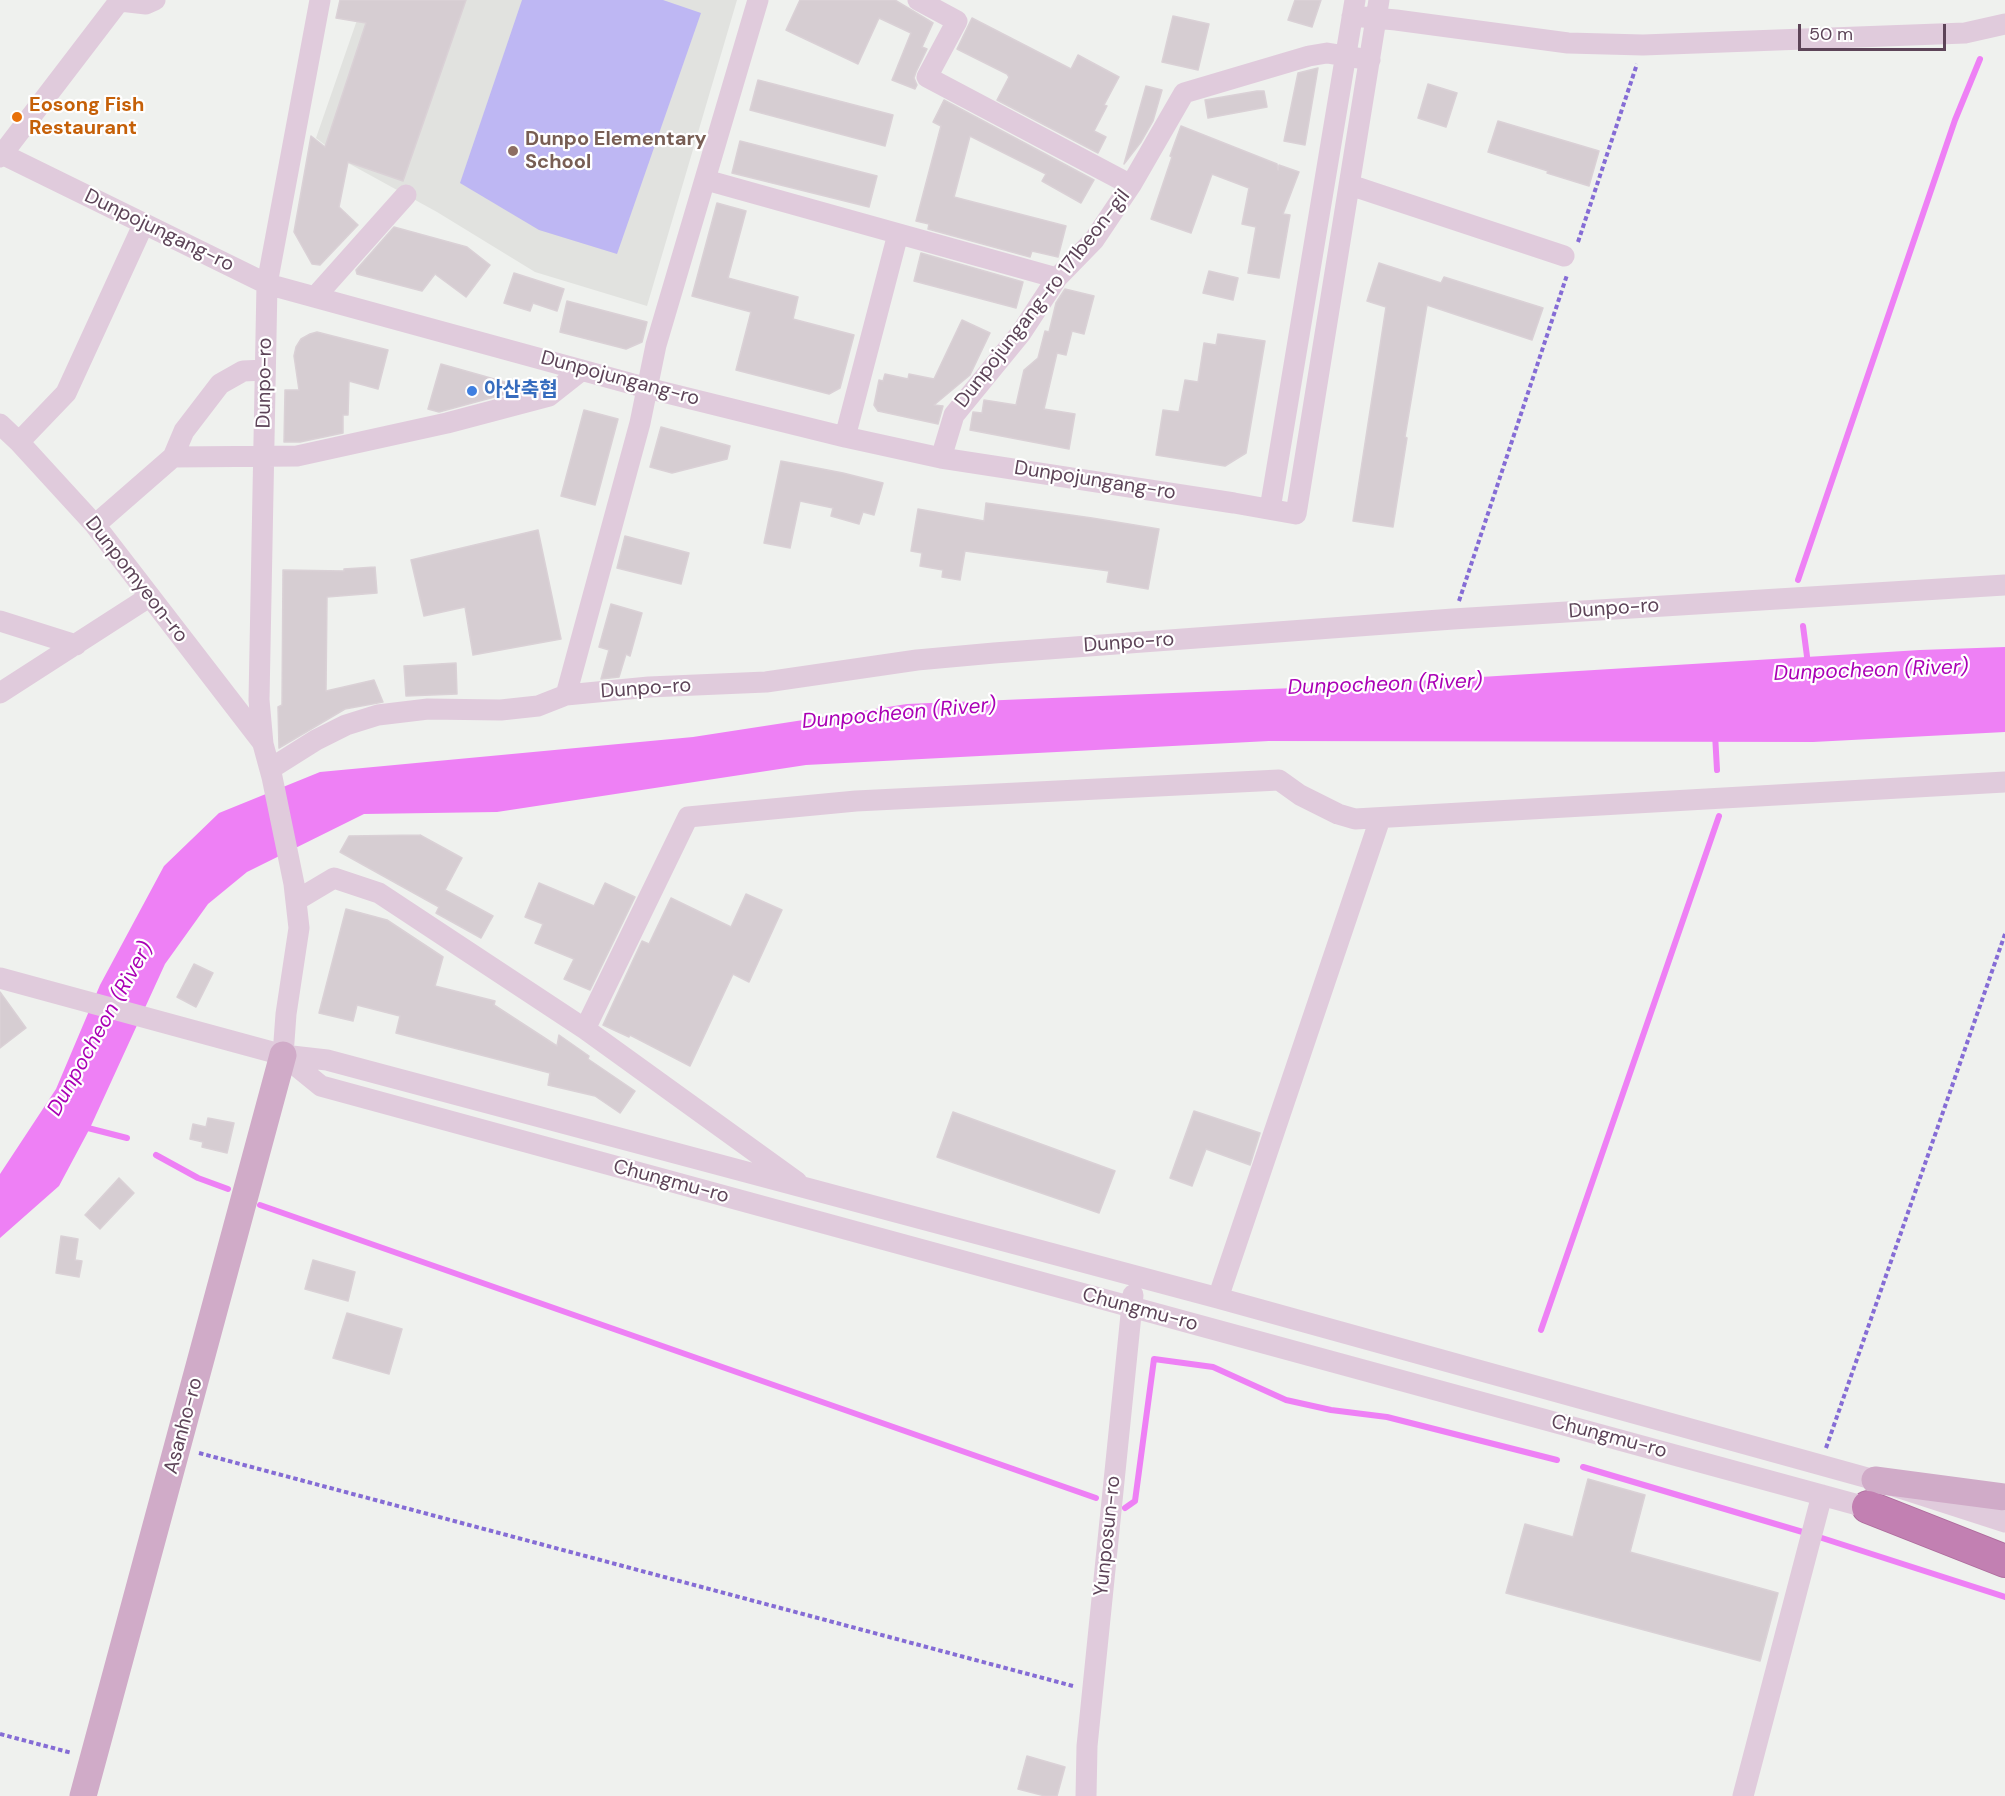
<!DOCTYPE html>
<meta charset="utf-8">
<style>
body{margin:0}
#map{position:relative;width:2005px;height:1796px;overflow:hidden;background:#eff1ee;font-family:"DM Sans",sans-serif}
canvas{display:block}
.scale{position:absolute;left:1798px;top:24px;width:148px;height:27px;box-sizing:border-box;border:3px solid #5d4458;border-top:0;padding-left:8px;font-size:18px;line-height:21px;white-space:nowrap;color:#5d4458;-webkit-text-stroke:4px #fff;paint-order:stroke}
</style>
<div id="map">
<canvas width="2005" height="1796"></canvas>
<div class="scale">50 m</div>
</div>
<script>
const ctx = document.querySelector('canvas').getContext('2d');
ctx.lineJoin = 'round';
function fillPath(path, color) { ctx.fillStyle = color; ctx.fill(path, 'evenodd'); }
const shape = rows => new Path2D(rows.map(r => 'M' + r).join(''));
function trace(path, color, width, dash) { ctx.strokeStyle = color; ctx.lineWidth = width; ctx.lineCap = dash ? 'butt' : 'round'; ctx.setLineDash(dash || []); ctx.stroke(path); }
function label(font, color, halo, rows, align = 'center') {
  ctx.font = font + ' "DM Sans","Noto Sans KR",sans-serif'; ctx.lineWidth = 4.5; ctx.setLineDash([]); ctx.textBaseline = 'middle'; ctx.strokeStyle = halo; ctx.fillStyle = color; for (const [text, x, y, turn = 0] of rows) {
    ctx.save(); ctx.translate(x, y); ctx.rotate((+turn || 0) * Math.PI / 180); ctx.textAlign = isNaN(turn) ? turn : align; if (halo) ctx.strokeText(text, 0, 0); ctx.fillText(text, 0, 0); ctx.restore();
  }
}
fillPath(shape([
 [364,0,737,0,647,306,535,272,437,212,348,163,316,138]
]), '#e1e2df');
fillPath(shape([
 [522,0,663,0,701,13,617,254,539,230,460,183]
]), '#beb7f3');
fillPath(shape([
 [2005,647,2005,732,1813,742,1269,741,806,765,497,812,364,814,247,872,208,904,165,964,90,1128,59,1186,0,1238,0,1174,56,1089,100,985,164,866,219,813,320,772,693,737,907,704,1318,687,1920,650]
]), '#ee80f5');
trace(shape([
 [1798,580,1955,120,1980,59],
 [1803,626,1808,664],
 [1715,734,1717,770],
 [84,1127,127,1138],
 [156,1155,198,1178,228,1189],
 [260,1205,1096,1498],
 [1541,1330,1719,816],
 [1583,1467,1806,1533],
 [1125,1508,1135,1501,1154,1359,1213,1367,1286,1400,1331,1410,1387,1417,1557,1460],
 [1822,1538,2005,1597]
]), '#ee80f5', 6);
const building = shape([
 [340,0,466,0,403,181,348,162,339,207,358,225,320,265,312,264,294,232,311,136,325,147,366,23,336,18,340,0],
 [800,0,895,0,933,23,922,47,927,49,916,72,914,78,917,85,915,89,892,80,911,33,879,18,858,64,786,30,800,0],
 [1295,0,1321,0,1312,27,1288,20,1295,0],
 [1173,16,1209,24,1198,70,1162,62,1173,16],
 [972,18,1071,69,1078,55,1119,77,1104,105,1107,106,1094,131,1106,137,1098,153,997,100,1009,77,1007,74,957,49,972,18],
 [1318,68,1305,145,1284,141,1298,73,1318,68],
 [758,80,893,115,885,146,750,110,758,80],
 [1428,84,1457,93,1446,127,1418,118,1428,84],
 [1146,86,1162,90,1153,121,1141,142,1124,164,1146,86],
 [1257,91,1264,91,1267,107,1208,118,1205,100,1257,91],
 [944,100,1094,180,1081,203,1042,181,1046,174,970,136,954,197,1066,226,1058,257,1032,251,1030,257,928,229,929,224,916,221,941,126,933,122,944,100],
 [1498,121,1599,151,1589,186,1547,173,1548,171,1488,152,1498,121],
 [1181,126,1277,164,1278,170,1279,165,1299,172,1283,214,1290,215,1279,278,1248,273,1256,227,1242,224,1249,188,1212,174,1191,233,1151,219,1172,157,1170,156,1181,126],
 [740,141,877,176,869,207,732,173,740,141],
 [717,203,746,211,728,278,798,297,793,319,854,335,840,388,829,394,736,370,751,312,692,296,717,203],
 [394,227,467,247,490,265,466,297,435,274,422,291,357,274,356,270,394,227],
 [921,253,1023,282,1016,308,914,281,921,253],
 [1379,263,1441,283,1444,277,1543,308,1532,340,1427,305,1405,437,1407,438,1393,527,1353,521,1386,307,1367,301,1379,263],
 [1209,271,1238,278,1233,300,1203,293,1209,271],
 [514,273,564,289,557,311,533,303,530,311,504,303,514,273],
 [1065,289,1094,296,1084,334,1072,331,1066,355,1057,353,1044,409,1075,414,1069,449,970,430,973,412,982,413,984,400,1016,405,1024,370,1038,358,1045,331,1049,332,1056,303,1065,289],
 [567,301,647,322,642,342,626,349,560,332,567,301],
 [962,320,990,333,970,375,934,405,943,406,938,424,878,411,874,405,879,380,883,381,885,374,908,379,909,374,934,379,962,320],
 [317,332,388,350,378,389,349,381,348,415,343,415,343,433,300,442,284,442,285,390,299,390,294,356,296,347,301,339,310,334,317,332],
 [1218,334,1265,341,1246,453,1225,466,1156,455,1163,410,1179,412,1185,380,1198,382,1204,343,1216,345,1218,334],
 [441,364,512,384,509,393,439,412,428,409,441,364],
 [584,410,618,419,595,505,561,496,584,410],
 [661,427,730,446,727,459,672,473,650,467,661,427],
 [781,461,843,473,883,483,874,515,863,512,859,524,831,516,833,508,800,501,790,548,764,543,781,461],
 [986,503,1092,518,1159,529,1148,589,1107,582,1109,571,965,551,960,580,942,577,943,570,920,566,922,553,911,551,918,509,984,521,986,503],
 [538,530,561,639,473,655,465,607,424,616,411,560,538,530],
 [625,536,689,553,681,584,617,568,625,536],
 [375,567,377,593,327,597,326,691,374,680,383,702,345,709,279,748,278,707,282,705,283,570,344,571,344,569,375,567],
 [611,604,642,613,630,656,626,654,619,677,601,679,609,650,599,647,611,604],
 [456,663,457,694,406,696,404,666,456,663],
 [420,835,462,858,445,890,493,916,481,938,436,913,439,907,340,852,349,836,420,835],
 [539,883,594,906,605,883,635,897,590,990,564,979,574,959,535,943,543,924,525,917,539,883],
 [746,894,782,910,749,982,733,974,690,1066,630,1035,629,1037,603,1025,642,941,649,944,671,898,731,927,746,894],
 [346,909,387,920,443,957,435,986,495,1001,494,1005,557,1046,559,1035,589,1056,588,1059,635,1091,620,1113,595,1096,548,1085,550,1073,396,1033,400,1016,357,1005,353,1021,319,1013,346,909],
 [194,964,213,973,196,1007,177,997,194,964],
 [0,992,26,1028,0,1048,0,992],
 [1194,1111,1260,1133,1250,1165,1206,1149,1192,1186,1170,1178,1194,1111],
 [953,1112,1115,1171,1099,1213,937,1157,953,1112],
 [208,1118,234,1123,227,1153,202,1147,203,1142,190,1139,193,1124,206,1127,208,1118],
 [119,1178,134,1193,100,1229,85,1215,119,1178],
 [61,1236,78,1239,75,1260,82,1261,79,1277,56,1273,61,1236],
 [313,1260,355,1272,348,1301,305,1289,313,1260],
 [347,1313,402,1329,389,1374,333,1358,347,1313],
 [1588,1479,1645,1495,1630,1552,1778,1593,1760,1661,1506,1593,1525,1524,1573,1537,1588,1479],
 [1027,1756,1065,1767,1057,1796,1045,1796,1018,1789,1027,1756]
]);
fillPath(building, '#d6cdd2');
trace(building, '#dad1d6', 1.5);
const highway = shape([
 [1868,1507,2005,1561]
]);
trace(highway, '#ae6b9d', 34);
trace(shape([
 [1578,242,1637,64],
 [1459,601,1567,275],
 [1826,1448,2005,934],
 [199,1453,1073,1686],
 [0,1734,72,1753]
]), '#856cd5', 4, [4.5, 3]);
trace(shape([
 [918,0,957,21,927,77,1131,185],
 [120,1,146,4,155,0],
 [1352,16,1396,20,1568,43,1643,45,1965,33,2005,24],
 [0,153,267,284,647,388,845,437,941,458,1234,503,1296,514,1379,0],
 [0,157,120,0],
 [706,180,1057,278],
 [1350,185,1564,256],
 [315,297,406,195],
 [0,424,19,442,95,525,263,743],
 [845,437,898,234],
 [19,442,66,393,144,223],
 [173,457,297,456,447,423,549,396,582,370],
 [941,458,954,415,1021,333,1057,278,1094,240,1131,185,1184,93,1309,56,1327,53,1370,60],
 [1270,509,1355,0],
 [95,525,173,457,184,431,220,384,243,371,265,370],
 [0,621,76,645],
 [0,693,149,597],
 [566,695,640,423,656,345,758,0],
 [270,769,316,740,346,725,378,715,428,709,501,710,538,706,566,695,649,687,766,682,917,660,994,653,1453,619,2005,585],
 [297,900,334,878,379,893,585,1029,797,1182],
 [0,978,283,1055,327,1060,1218,1298,1875,1480,2005,1522],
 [585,1029,688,817,856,801,1279,780,1300,795,1338,814,1355,819,2005,782],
 [283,1055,286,1014,299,928,294,884,272,777,263,744,259,700,267,284,320,0],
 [284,1056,321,1086,1880,1511],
 [1218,1298,1380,819],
 [1086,1796,1087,1746,1133,1295],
 [1743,1796,1822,1495]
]), '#e0cbdc', 21);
trace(shape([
 [1875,1480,2005,1497],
 [83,1796,283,1055]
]), '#d0abc8', 27);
trace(highway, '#c280b2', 32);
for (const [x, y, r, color] of [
 [17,117,6,"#e8710a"],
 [513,151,6,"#8d6e63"],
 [472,391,6,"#3f7fe0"]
]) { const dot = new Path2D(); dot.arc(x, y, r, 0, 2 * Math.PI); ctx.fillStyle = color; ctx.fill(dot); trace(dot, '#fff', 2); }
label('bold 20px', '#c56008', '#fff', [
 ["Eosong Fish",29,106],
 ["Restaurant",29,129]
], 'left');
label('bold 20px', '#785e54', '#fff', [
 ["Dunpo Elementary",525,140],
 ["School",525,163]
], 'left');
label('20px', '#5d4458', '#fff', [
 ["Dunpojungang-ro",159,231,26],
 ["Dunpojungang-ro 171beon-gil",1043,299,-52],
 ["Dunpojungang-ro",620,379,15],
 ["Dunpo-ro",265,383,-89],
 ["Dunpojungang-ro",1095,481,9],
 ["Dunpomyeon-ro",136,580,52],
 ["Dunpo-ro",1614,609,-4],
 ["Dunpo-ro",1129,643,-4],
 ["Dunpo-ro",646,689,-4],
 ["Chungmu-ro",671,1182,15],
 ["Chungmu-ro",1140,1310,15],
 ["Asanho-ro",184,1426,-75],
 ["Chungmu-ro",1609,1437,15],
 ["Yunposun-ro",1108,1536,-84]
]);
label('bold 20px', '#366cbe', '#fff', [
 ["아산축협",484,391]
], 'left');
label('italic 21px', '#aa00b5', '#fff', [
 ["Dunpocheon (River)",1871,671,-2],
 ["Dunpocheon (River)",1385,685,-2],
 ["Dunpocheon (River)",899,714,-5],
 ["Dunpocheon (River)",101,1029,-61]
]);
</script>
